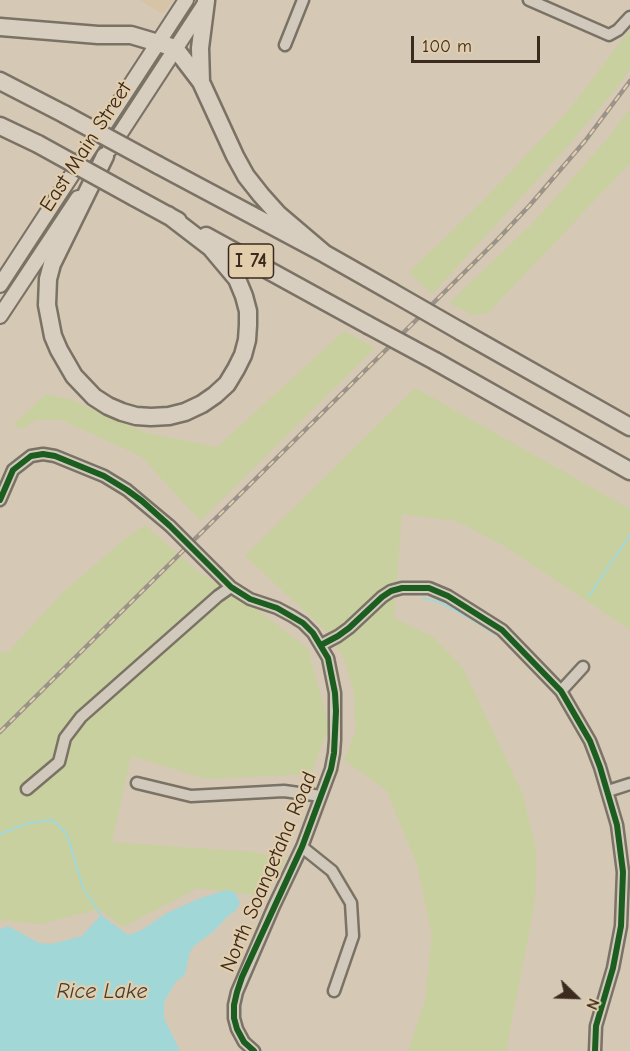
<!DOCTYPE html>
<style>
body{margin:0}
#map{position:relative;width:630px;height:1051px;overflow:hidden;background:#d5c8b4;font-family:"Comic Neue",sans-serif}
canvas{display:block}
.north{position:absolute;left:546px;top:967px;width:60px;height:60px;-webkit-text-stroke:4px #e2ceac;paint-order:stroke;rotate:113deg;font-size:16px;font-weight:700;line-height:24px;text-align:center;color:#3b2a1e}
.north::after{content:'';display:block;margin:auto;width:21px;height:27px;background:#3b2a1e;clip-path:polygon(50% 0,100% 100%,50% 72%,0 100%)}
.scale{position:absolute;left:411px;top:36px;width:129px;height:27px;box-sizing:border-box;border:3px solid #3b2a1e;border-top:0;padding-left:8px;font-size:18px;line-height:21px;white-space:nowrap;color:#3b2a1e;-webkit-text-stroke:4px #e2ceac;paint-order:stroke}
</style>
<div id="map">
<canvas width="630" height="1051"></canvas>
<div class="north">N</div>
<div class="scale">100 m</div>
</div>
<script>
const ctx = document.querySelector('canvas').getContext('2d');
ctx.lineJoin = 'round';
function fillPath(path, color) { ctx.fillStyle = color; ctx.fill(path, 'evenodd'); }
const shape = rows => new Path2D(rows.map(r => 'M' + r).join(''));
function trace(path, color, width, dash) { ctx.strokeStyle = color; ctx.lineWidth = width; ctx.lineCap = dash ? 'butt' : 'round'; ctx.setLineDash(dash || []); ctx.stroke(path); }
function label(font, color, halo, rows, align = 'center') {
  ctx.font = font + ' "Comic Neue",sans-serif'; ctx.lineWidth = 4.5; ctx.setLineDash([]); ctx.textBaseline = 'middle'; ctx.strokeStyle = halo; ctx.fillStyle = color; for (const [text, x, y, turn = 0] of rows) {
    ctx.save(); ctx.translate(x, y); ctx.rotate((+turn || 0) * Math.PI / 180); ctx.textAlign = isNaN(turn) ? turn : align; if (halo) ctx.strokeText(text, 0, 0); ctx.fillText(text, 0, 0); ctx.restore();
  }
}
fillPath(shape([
 [140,0,174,0,162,14]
]), '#d7c3a6');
fillPath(shape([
 [630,29,630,69,615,90,561,154,432,294,409,272,481,203,569,110],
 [630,108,630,163,489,312,473,315,449,303,533,223,609,137],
 [344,331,375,348,200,521,141,456,61,420,36,420,22,429,13,425,46,394,72,400,147,433,217,447],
 [415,388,630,509,630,630,501,544,456,521,402,514,394,618,433,637,463,668,523,795,536,849,535,902,506,1051,408,1051,425,1001,432,935,417,865,387,791,344,760,356,731,354,693,344,658,325,630,245,556],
 [145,525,200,573,262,613,308,649,329,726,311,774,207,779,131,756,112,842,254,852,287,860,261,896,198,888,123,927,99,909,40,924,0,920,0,653,9,651,62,593,126,538]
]), '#c9d09f');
fillPath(shape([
 [226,890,235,892,240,903,236,910,228,916,214,931,194,946,190,952,185,974,175,983,164,1002,164,1018,180,1051,0,1051,0,929,8,926,39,943,52,944,82,936,101,915,128,935,140,931,167,913,198,899]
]), '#a2d7d8');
trace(shape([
 [589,596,630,535],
 [423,598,439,602,468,617,495,634],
 [0,834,28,823,53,820,67,834,83,888,101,915]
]), '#a2d7d8', 2);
const minor = shape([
 [529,0,609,35,618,30,630,17],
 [285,45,303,0],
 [0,500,13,470,31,456,43,454,55,456,104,476,127,490,170,526],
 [217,573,231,587,250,599,277,608,292,616,303,623,313,633,328,658,335,693,335,740,334,753,331,769,302,847,274,906,237,992,234,1005,234,1018,237,1029,244,1042,254,1051],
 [321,645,338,636,349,628,382,597,391,591,402,588,429,588,448,596,502,630,561,691,590,741,600,767,617,825,623,872,621,926,613,968,596,1026,595,1051],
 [561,691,583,667],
 [137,783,191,796,284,791,321,796],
 [27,789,59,762,65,738,81,717,218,596,231,587],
 [608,791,630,784],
 [302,847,332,871,351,903,353,936,334,991]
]);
const major = shape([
 [110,149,206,2],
 [0,285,186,0],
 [0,316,78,198]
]);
const highway = shape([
 [206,1,200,48,201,82,235,156,246,176,261,195,278,214,325,254],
 [0,27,98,35,131,35,175,48,201,82],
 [0,81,64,114],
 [0,126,38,144],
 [105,156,52,264,48,279,47,305,53,336,59,350,74,376,94,397,108,406,122,412,136,416,151,417,169,416,185,412,202,404,215,395,227,384,236,369,243,355,247,340,248,325,248,311,244,296,237,279,211,248,168,215],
 [158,165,325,254,392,292],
 [134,197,178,221],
 [206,236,368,325],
 [460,331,630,427],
 [435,361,630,471]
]);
trace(minor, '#7b7266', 15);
trace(major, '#7b7266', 18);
trace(highway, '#7b7266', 21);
trace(minor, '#d1c9bc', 10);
trace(major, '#d7cebf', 14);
trace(highway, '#d7cebf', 16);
const rail = shape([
 [0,732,498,239,530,205,585,141,630,81]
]);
trace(rail, '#9b9389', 4.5);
trace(rail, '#e2ceac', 2, [7]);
const minorBridge = shape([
 [170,526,217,573]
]);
const highwayBridge = shape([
 [64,114,158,165],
 [38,144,134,197],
 [392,292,460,331],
 [368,325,435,361]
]);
trace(minorBridge, '#7b7266', 15, []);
trace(highwayBridge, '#7b7266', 21, []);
trace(minorBridge, '#d1c9bc', 10);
trace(highwayBridge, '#d7cebf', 16);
trace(shape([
 [0,500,13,470,31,456,43,454,55,456,104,476,127,490,142,501,170,526,231,587,250,599,277,608,303,623,313,633,328,658,335,693,336,711,334,753,331,769,302,847,242,977,237,992,234,1005,234,1018,237,1029,244,1042,254,1051],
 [321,645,338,636,349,628,382,597,391,591,402,588,429,588,448,596,502,630,561,691,590,741,600,767,617,825,623,872,621,926,613,968,596,1026,595,1051]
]), '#1b5e20', 6);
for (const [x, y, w] of [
 [251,261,45]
]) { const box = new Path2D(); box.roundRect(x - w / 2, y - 17, w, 34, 4.5); ctx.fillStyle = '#e2ceac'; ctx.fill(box); trace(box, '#3b2a1e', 1.5); }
label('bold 20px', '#3b2a1e', null, [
 ["I 74",251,261]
]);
label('21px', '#3b2a1e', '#e2ceac', [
 ["East Main Street",86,147,-57],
 ["North Soangetaha Road",269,872,-67]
]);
label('italic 22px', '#433c32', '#e2ceac', [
 ["Rice Lake",102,992]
]);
</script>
